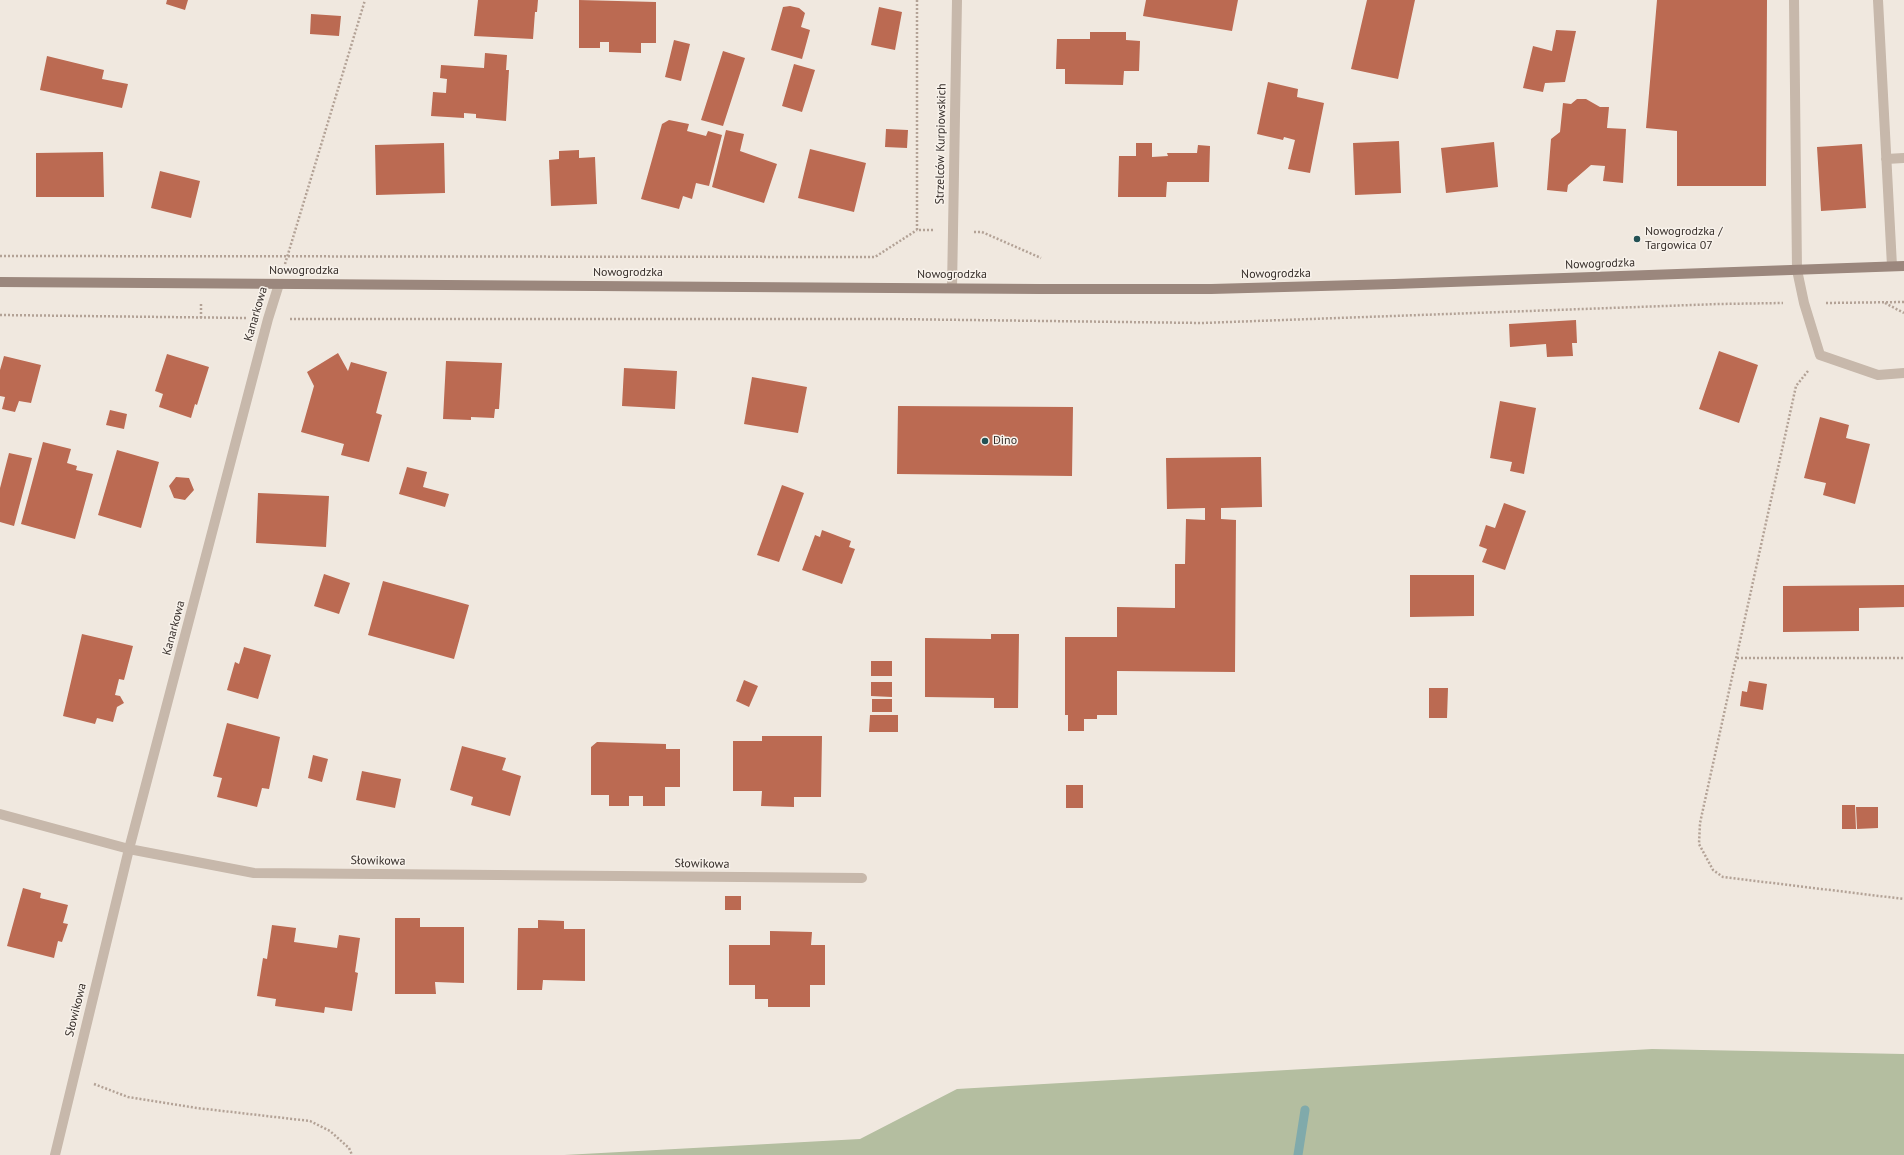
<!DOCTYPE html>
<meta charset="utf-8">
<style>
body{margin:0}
canvas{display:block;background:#f0e8df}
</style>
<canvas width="1904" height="1155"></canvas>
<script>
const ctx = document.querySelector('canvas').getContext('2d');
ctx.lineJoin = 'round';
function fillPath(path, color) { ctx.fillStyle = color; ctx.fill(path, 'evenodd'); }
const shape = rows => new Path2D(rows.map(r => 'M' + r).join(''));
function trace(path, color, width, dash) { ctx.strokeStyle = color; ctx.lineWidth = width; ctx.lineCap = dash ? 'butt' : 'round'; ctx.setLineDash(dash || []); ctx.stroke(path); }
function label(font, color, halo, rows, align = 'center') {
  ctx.font = font + ' "PT Sans",sans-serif'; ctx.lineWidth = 3; ctx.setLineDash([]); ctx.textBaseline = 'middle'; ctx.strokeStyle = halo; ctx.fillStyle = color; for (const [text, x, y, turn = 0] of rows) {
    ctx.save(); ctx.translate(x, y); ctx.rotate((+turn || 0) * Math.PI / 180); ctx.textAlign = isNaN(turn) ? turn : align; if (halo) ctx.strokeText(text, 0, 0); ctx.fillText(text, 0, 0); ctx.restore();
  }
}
fillPath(shape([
 [1652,1049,1904,1054,1904,1155,564,1155,860,1139,957,1089]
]), '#b4bea0');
trace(shape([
 [1298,1155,1305,1110]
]), '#80aaab', 9);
fillPath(shape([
 [167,0,188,0,185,10,166,4],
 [478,0,538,0,537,12,535,12,533,39,474,36],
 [579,0,656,2,656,43,641,43,641,53,609,52,609,42,600,42,600,48,579,48],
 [1146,0,1238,0,1232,31,1143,16],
 [1367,0,1415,0,1398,79,1351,69],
 [1657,0,1767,0,1766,186,1677,186,1677,131,1646,128],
 [790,6,799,8,805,13,801,27,810,30,802,59,771,50,783,7],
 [879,7,902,12,895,50,871,45],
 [311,14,341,16,339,36,310,34],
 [1556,30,1576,31,1565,82,1545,83,1543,92,1523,88,1533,46,1552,51],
 [1090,32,1126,32,1126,40,1140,41,1139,71,1124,71,1123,85,1065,84,1065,69,1056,69,1057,39,1090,39],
 [674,40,690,44,681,81,665,77],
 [723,51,745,58,723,126,701,120],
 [485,53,507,55,506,70,509,70,506,121,476,118,476,114,464,113,464,118,431,116,433,92,446,93,447,79,440,78,441,65,484,68],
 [47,56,104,70,102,79,128,84,122,108,40,90],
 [794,64,815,70,802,112,782,106],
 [1268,82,1298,89,1297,97,1324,103,1310,173,1288,169,1295,140,1284,137,1283,140,1257,134],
 [1577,99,1586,99,1600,107,1609,107,1607,128,1626,129,1623,183,1603,181,1605,166,1591,165,1568,185,1567,192,1547,190,1551,139,1560,132,1563,103,1571,104],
 [669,120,689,124,687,131,706,136,708,131,722,135,709,186,696,183,692,199,683,196,679,209,641,199,662,124],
 [886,129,908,130,907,148,885,147],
 [726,130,744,134,740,151,777,164,764,203,712,187],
 [1399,141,1401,193,1355,195,1353,143],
 [1494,142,1498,187,1446,193,1441,148],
 [444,143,445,193,376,195,375,145],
 [1136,143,1152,143,1152,157,1168,156,1167,153,1197,153,1198,145,1210,146,1209,182,1167,182,1166,197,1118,197,1119,156,1136,156],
 [1862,144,1866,208,1821,211,1817,147],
 [810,149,866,163,854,212,798,198],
 [579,150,579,158,595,157,597,204,551,206,549,160,559,159,559,151],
 [103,152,104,197,36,197,36,153],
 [160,171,200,181,191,218,151,208],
 [1576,320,1577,343,1572,343,1573,356,1547,357,1546,344,1510,347,1509,324],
 [1719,351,1758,365,1739,423,1699,409],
 [338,353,348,371,351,362,387,372,376,413,382,415,369,462,341,455,344,444,301,432,314,386,307,372],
 [167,354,209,367,197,405,195,404,191,418,159,407,163,394,155,391],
 [4,356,41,365,31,403,19,401,15,412,2,409,5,397,0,396,0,370],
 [446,361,502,363,499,409,495,409,494,418,471,417,471,420,443,419],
 [624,368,677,371,675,409,622,406],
 [752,377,807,387,798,433,744,424],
 [1500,401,1536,408,1524,474,1510,471,1512,462,1490,458],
 [898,406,1073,407,1072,476,897,474],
 [110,410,127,414,124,429,106,425],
 [1820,417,1849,425,1846,438,1870,444,1855,504,1823,495,1826,483,1804,478],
 [43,442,71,449,67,463,77,466,76,470,93,474,75,539,21,524],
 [117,450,159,462,141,528,98,515],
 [9,453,32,458,14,526,0,522,0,488],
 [1261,457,1262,507,1221,508,1221,519,1236,520,1235,672,1117,671,1117,715,1097,715,1097,719,1084,719,1084,731,1068,731,1068,715,1065,715,1065,637,1117,637,1117,607,1175,608,1175,564,1185,564,1186,519,1205,520,1205,508,1167,509,1166,458],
 [407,467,427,472,423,487,449,494,445,507,399,494],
 [176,477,189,478,194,490,185,500,174,498,169,486],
 [782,485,804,493,779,562,757,555],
 [258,493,329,496,326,547,256,543],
 [1504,503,1526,511,1505,570,1482,562,1487,549,1479,546,1486,525,1495,528],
 [822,530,851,541,849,547,855,549,842,584,802,570,815,535,820,537],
 [324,574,350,583,339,614,314,606],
 [1410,575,1474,575,1474,616,1410,617],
 [383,581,469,605,454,659,368,635],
 [1904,585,1904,607,1859,608,1859,631,1783,632,1783,586],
 [82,634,133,646,124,680,119,679,115,695,120,696,124,703,117,707,113,722,97,718,95,724,63,716],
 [991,634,1019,634,1018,708,994,708,994,698,925,697,925,638,991,639],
 [244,647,271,655,258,699,227,690,235,662,239,664],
 [871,661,892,661,892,676,871,676],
 [744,680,758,686,749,707,736,701],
 [1749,681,1767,684,1763,710,1740,706,1742,691,1747,692],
 [871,682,892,682,892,697,871,696],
 [1429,688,1448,688,1447,718,1429,718],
 [872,699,892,699,892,712,872,712],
 [870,715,898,715,898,732,869,732],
 [227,723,280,737,269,789,262,788,257,807,217,797,222,778,213,776],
 [762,736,822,736,821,797,794,797,794,807,761,806,762,791,733,791,733,741,762,741],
 [597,742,666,744,666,749,680,749,680,787,665,787,665,806,643,806,643,796,629,796,629,806,609,806,609,795,591,795,591,747],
 [462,746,506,758,502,770,521,776,510,816,471,805,473,797,450,790],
 [313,755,328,759,322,782,308,778],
 [362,771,401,779,395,808,356,800],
 [1066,785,1083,785,1083,808,1066,808],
 [1842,805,1855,805,1856,829,1842,829],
 [1856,807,1878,807,1878,828,1857,829],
 [23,888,41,893,40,898,68,905,63,923,68,924,62,942,58,941,54,958,7,946],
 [725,896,741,896,741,910,725,910],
 [395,918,420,918,420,927,464,927,464,983,435,982,436,994,395,994],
 [538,920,564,921,564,929,585,929,585,981,543,980,542,990,517,990,518,928,538,928],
 [272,925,296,928,294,942,337,948,339,935,360,938,355,972,358,973,352,1011,325,1007,324,1013,275,1006,276,999,257,996,263,958,267,959],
 [770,931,812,932,811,945,825,945,825,985,810,985,810,1007,768,1007,768,999,755,999,755,985,729,985,729,945,770,945]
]), '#bb6a52');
trace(shape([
 [917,0,917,230,933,230],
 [974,232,982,232,1041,258],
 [0,256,875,257,917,230],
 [285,264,365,0],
 [1826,303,1904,302],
 [1885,303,1904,313],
 [201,304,201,318],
 [0,315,247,318],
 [290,319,891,319,1202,323,1719,304,1783,303],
 [1808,371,1796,386,1700,823,1699,844,1713,870,1723,877,1904,899],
 [1737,658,1904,658],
 [94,1084,128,1097,197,1108,310,1121,330,1131,349,1148,352,1155]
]), '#b3a296', 2.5, [2, 2]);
trace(shape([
 [1794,0,1797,270,1804,303,1820,355,1878,375,1904,373],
 [1878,0,1892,266],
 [1886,159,1904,158]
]), '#c7b8ab', 10);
trace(shape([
 [952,288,957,0],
 [0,814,129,849,268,319,279,284],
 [55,1155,129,849,254,873,862,878]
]), '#c7b8ab', 10);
trace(shape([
 [0,282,1040,289,1211,289,1394,284,1904,266]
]), '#9b877d', 10);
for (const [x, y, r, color] of [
 [1637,239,4,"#235154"],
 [985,441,4,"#235154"]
]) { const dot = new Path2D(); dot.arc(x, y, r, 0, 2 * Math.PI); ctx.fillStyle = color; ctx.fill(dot); trace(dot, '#f8f2eb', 1.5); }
label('12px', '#362e2a', '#f8f2eb', [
 ["Strzelców Kurpiowskich",941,144,-89],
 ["Nowogrodzka",1600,264,-2],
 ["Nowogrodzka",304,271],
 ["Nowogrodzka",628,273],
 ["Nowogrodzka",1276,274,-1],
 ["Nowogrodzka",952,275],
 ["Kanarkowa",256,314,-74],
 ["Kanarkowa",174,628,-75],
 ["Słowikowa",378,861,1],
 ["Słowikowa",702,864,1],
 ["Słowikowa",76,1010,-76]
]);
label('12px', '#362e2a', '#f8f2eb', [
 ["Nowogrodzka /",1645,232],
 ["Targowica 07",1645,246],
 ["Dino",993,441]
], 'left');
</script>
